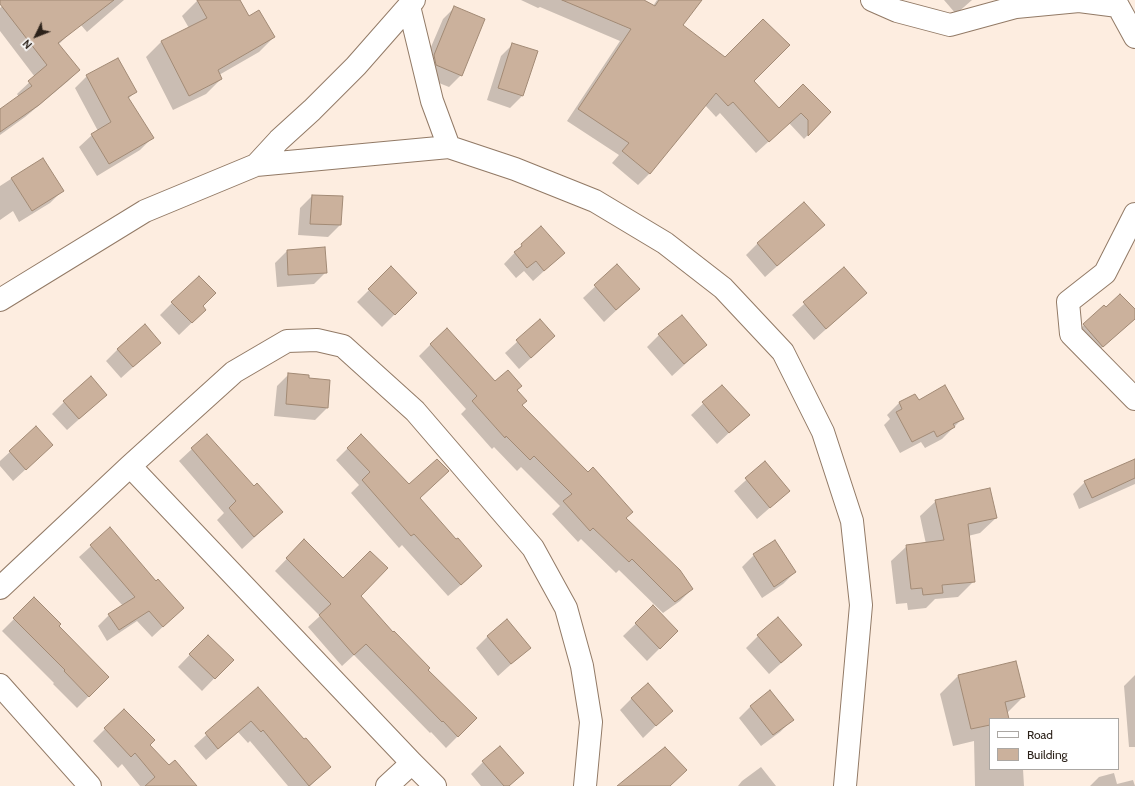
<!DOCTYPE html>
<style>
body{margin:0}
#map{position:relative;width:1135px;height:786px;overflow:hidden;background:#fdede0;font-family:Cabin,sans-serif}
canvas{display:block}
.legend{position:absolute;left:989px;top:718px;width:130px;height:52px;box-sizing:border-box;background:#fff;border:1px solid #aba7a3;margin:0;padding:5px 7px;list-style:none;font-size:12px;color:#2c221a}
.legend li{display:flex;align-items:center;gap:8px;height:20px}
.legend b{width:20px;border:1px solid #aba7a3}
.north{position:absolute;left:16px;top:16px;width:40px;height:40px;-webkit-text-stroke:3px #fff;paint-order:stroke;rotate:227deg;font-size:11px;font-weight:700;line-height:16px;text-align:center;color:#2c221a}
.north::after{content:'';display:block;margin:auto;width:14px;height:18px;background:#2c221a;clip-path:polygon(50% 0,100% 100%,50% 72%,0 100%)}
</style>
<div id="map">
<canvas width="1135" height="786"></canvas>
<ul class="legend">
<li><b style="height:5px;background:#fff"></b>Road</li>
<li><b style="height:11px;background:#cbb19c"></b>Building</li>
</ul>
<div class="north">N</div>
</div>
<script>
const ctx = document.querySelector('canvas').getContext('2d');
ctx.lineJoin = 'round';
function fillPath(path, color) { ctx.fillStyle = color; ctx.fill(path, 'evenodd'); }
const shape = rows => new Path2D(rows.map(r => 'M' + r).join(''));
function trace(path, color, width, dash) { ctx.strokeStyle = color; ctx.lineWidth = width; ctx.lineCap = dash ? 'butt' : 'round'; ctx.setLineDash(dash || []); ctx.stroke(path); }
fillPath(shape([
 [10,0,54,0,75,28,58,45,79,70,67,82,25,117,0,135,0,110,19,97,17,94,35,77,0,31,0,8],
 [92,0,124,0,87,32,74,17],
 [198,0,239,0,249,17,274,37,259,52,219,75,221,79,206,94,173,110,146,57,161,42,189,28,182,16],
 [521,0,642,0,653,6,657,0,700,0,682,25,753,81,779,110,830,112,804,139,789,123,756,153,720,113,716,117,705,105,650,173,638,185,612,163,619,155,567,121,620,41,540,7,538,8],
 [944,0,972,0,956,14],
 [455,7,461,75,449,87,424,77,422,68,443,19],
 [513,44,522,96,510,108,487,100,501,56],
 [118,60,135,92,128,99,152,138,140,150,97,176,79,147,92,135,98,131,75,88,87,76],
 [42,159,62,191,50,203,19,222,13,211,0,220,0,186],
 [312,196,340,225,328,237,298,235,300,208],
 [823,225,765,277,746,255,758,243],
 [522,245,564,253,533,281,524,271,516,278,504,264],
 [287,251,326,272,314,284,277,287,275,263],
 [617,266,639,289,604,322,583,298],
 [391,268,416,293,382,327,357,302],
 [844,268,866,293,814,340,792,315],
 [172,303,201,306,205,310,179,335,160,315],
 [1135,311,1135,319,1090,358,1072,337,1084,325],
 [540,321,542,348,519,369,505,353],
 [659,335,706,345,672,376,647,347],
 [160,343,121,378,106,361,118,349],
 [431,344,495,382,521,386,516,391,521,405,692,589,680,601,663,613,619,570,616,573,581,539,578,542,552,514,560,506,521,467,517,471,494,447,492,449,461,414,466,409,419,356],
 [289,374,308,379,327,408,315,420,274,416,277,386],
 [722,386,748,415,717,444,691,415],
 [106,395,67,430,52,414,64,402],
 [914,395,918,401,962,419,942,439,925,448,921,442,900,453,884,425,890,419,887,415,899,403],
 [36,428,39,457,13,481,0,466,0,461],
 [207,435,253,488,282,512,242,549,217,520,224,513,179,461],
 [348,448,419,498,469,578,448,596,402,545,399,548,351,493,359,485,336,460],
 [1135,460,1135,484,1079,509,1073,494,1085,482],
 [765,463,789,491,757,519,734,491],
 [936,501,996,518,980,533,968,536,974,581,958,597,935,599,926,608,908,610,907,603,896,604,891,561,907,546,926,544,920,516],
 [110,529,156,582,183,608,152,637,137,621,107,641,98,626,109,615,123,606,79,557],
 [304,541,360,596,427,670,476,718,446,748,431,732,430,733,354,655,342,666,308,627,320,616,275,571],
 [775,541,795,572,783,584,762,598,742,567,754,555],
 [34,599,58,626,108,677,77,708,53,684,54,683,2,631],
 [653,607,677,631,647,661,623,636],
 [1135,623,1135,747,1129,747,1124,686,1135,675],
 [208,636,232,660,202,691,178,667],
 [488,636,529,648,498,676,476,648],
 [758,636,788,657,769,674,746,648],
 [1016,662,1024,696,1007,713,1008,719,990,719,990,769,1023,769,1024,786,975,786,974,741,953,746,940,694,958,676],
 [258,688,304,741,330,767,310,786,288,786,250,741,248,743,238,732,206,760,194,746],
 [632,698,671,711,643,738,620,710],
 [751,706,792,720,780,732,761,746,739,718],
 [124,710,149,745,169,766,196,786,140,786,122,764,118,768,93,741],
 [483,762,523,773,509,786,481,786,471,774],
 [761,767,776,786,738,786,742,781],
 [1114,773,1117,784,1133,780,1135,786,1090,786,1099,777]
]), '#0003');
const building = shape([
 [0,0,114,0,58,43,80,70,39,105,0,132,0,109,32,86,28,81,47,65,0,4,0,0],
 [197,0,240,0,249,16,259,10,275,37,218,70,222,79,189,96,161,41,207,18,197,0],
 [562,0,644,0,655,6,659,0,702,0,683,25,725,57,763,19,790,45,754,81,779,108,803,84,831,112,808,136,808,120,801,113,769,142,733,102,728,106,716,93,650,174,622,151,629,143,578,109,631,29,562,0],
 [454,6,485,19,462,76,436,65,434,55,454,6],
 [512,43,538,51,523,96,498,88,512,43],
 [118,58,137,92,128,97,154,138,109,164,91,134,111,122,86,75,118,58],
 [43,158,64,191,32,211,11,178,43,158],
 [312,195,343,196,341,225,310,224,312,195],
 [804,202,825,225,777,266,757,243,804,202],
 [541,226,565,253,544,271,536,261,527,268,514,252,522,246,521,244,541,226],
 [325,247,327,273,288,275,287,250,325,247],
 [617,264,640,289,616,310,594,285,617,264],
 [391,266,417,293,395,315,368,289,391,266],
 [844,267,867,293,826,329,803,302,844,267],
 [199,276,216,293,203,306,206,310,192,323,171,302,199,276],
 [1120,294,1135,309,1135,319,1103,347,1083,324,1104,305,1106,307,1120,294],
 [682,315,707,345,684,364,658,334,682,315],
 [540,319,555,336,531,358,516,340,540,319],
 [145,324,161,343,133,367,117,349,145,324],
 [447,328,495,381,508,370,522,386,517,390,527,401,522,405,588,472,593,467,633,512,626,518,680,570,693,589,675,602,632,559,629,562,593,528,590,531,563,501,572,494,534,456,530,460,506,436,505,438,472,401,477,396,430,344,447,328],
 [288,373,309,375,309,378,330,380,328,408,286,404,288,373],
 [91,376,107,395,79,419,63,401,91,376],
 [722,385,750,415,729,433,702,402,722,385],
 [945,385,964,419,953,424,955,427,937,437,934,431,912,442,896,412,902,409,899,402,915,394,919,400,945,385],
 [36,426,53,445,26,470,9,451,36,426],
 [207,434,254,486,257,483,283,512,254,537,229,508,236,501,191,448,207,434],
 [361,434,409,484,437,459,449,471,420,498,456,539,458,538,482,566,461,585,414,534,411,536,362,480,370,472,347,448,361,434],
 [1135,459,1135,478,1092,498,1084,481,1135,459],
 [765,461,790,491,770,508,745,478,765,461],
 [990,488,997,518,968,524,975,582,942,585,943,593,923,595,922,588,911,589,906,545,944,540,935,500,990,488],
 [110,527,156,581,158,579,184,608,163,627,149,611,119,630,108,614,135,597,90,545,110,527],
 [304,539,343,578,370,551,388,568,361,596,393,632,394,631,430,668,428,670,477,718,458,737,443,721,442,722,366,644,354,655,319,615,331,604,286,558,304,539],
 [775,540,796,572,774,587,753,554,775,540],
 [34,597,61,624,59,626,109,677,89,697,64,671,65,670,13,618,34,597],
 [653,605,678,631,660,649,635,623,653,605],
 [778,617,802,645,781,663,757,635,778,617],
 [507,619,531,648,511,664,487,636,507,619],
 [208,635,234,660,215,679,189,654,208,635],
 [1016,661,1025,697,1005,702,1009,719,990,719,990,725,971,729,958,675,1016,661],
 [648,683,673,711,656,726,631,698,648,683],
 [258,687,304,739,306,738,331,767,309,786,263,730,261,732,251,721,218,749,205,733,258,687],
 [770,690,794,720,773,735,750,706,770,690],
 [124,709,155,740,150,745,169,765,175,760,197,786,145,786,155,777,135,753,131,757,104,728,124,709],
 [500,746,524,773,509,786,504,786,482,761,500,746],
 [665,747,687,770,670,786,617,786,665,747]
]);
fillPath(building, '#cbb19c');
trace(building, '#a28a75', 1);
const minor = shape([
 [872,0,897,11,950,25,1016,7,1079,1,1118,6,1135,37],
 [409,6,432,101,449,147],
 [256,165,279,140,312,110,356,66,414,0],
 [1135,214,1105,273,1068,302,1071,334,1135,399],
 [0,300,145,211,256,165,449,147,515,169,595,201,665,243,723,288,783,352,823,432,852,521,861,605,845,786],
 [130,466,412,763,435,786],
 [0,588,130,466,234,372,287,341,317,340,343,346,415,411,533,548,566,608,582,666,591,722,585,786],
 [0,685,90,786],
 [387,786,412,763]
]);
trace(minor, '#927a66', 24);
trace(minor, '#fff', 22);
</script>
